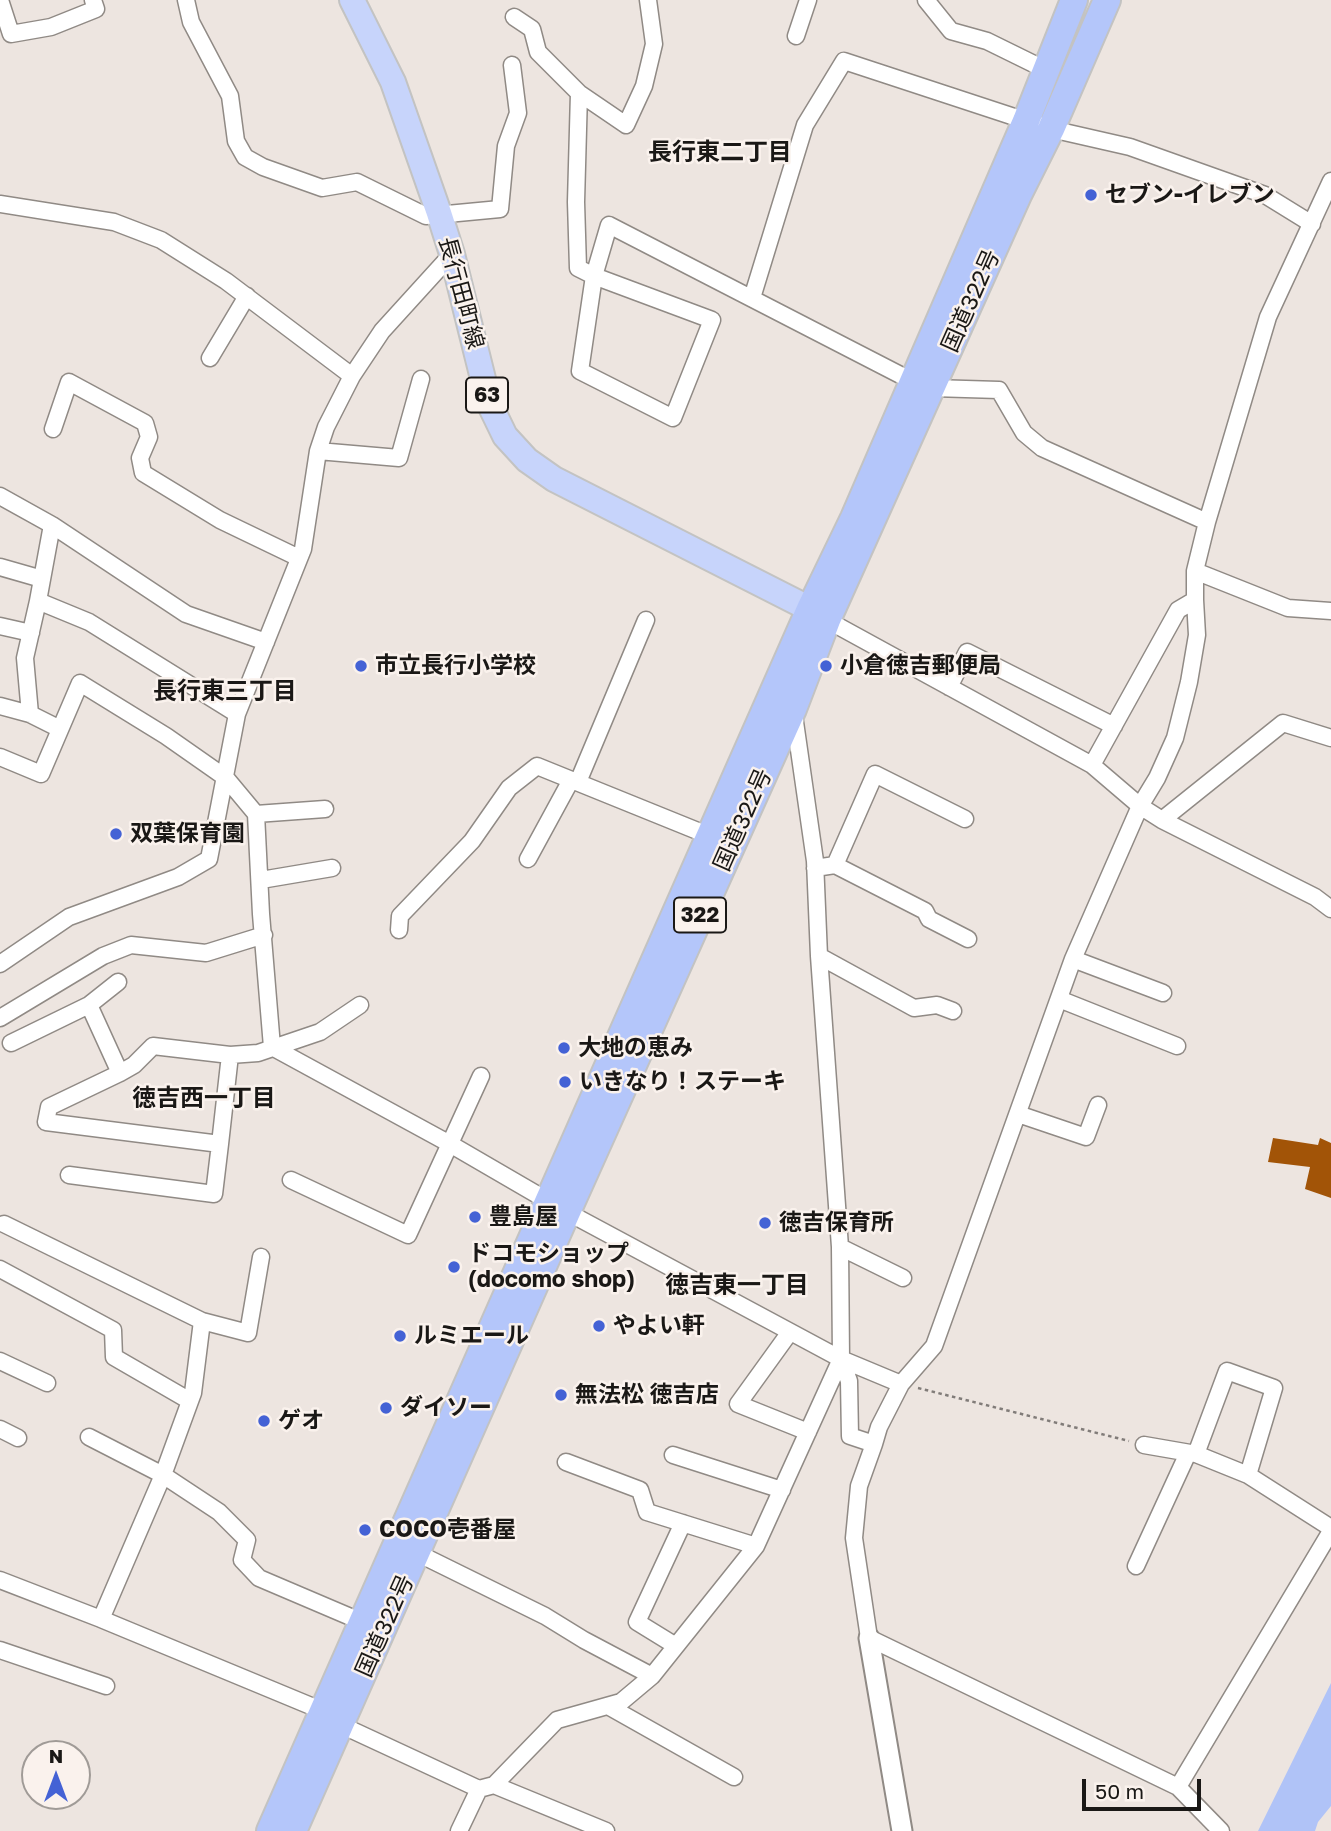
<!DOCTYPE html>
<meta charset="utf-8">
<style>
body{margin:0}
#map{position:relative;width:1331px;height:1831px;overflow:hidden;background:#ede5e0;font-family:"Golos Text",sans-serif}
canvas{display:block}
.north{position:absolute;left:21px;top:1740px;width:70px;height:70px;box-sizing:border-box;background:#faf2ed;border:2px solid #a09b97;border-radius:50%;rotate:0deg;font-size:19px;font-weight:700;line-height:28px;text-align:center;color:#1a1816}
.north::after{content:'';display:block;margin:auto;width:24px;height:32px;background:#4462d5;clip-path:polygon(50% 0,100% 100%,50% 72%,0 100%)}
.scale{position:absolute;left:1082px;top:1779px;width:119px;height:32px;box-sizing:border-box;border:4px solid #1a1816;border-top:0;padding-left:9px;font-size:21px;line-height:24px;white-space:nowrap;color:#1a1816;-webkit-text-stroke:5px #faf2ed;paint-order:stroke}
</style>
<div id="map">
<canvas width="1331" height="1831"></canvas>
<div class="north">N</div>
<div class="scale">50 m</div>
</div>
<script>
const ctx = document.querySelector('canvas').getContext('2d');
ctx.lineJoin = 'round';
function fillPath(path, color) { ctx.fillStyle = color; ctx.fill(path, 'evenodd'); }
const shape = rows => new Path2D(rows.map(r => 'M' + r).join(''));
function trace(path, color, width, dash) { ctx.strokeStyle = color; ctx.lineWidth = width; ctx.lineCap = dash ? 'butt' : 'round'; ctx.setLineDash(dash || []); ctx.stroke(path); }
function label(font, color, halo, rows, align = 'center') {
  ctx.font = font + ' "Golos Text","Noto Sans JP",sans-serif'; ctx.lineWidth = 5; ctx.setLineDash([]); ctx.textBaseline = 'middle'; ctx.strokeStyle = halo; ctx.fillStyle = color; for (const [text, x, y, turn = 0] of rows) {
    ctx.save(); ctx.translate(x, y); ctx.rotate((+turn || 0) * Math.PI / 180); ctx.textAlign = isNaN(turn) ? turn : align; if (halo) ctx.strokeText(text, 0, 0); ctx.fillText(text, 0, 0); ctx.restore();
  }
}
fillPath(shape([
 [1331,1683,1331,1806,1318,1822,1315,1831,1258,1831]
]), '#b0c3f7');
fillPath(shape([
 [1273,1138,1318,1145,1320,1138,1331,1143,1331,1198,1305,1189,1310,1167,1268,1162]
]), '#a25407');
const minor = shape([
 [0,0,11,34,51,27,96,9,93,0],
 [186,0,191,22,230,96,236,141,245,157,263,167,322,188,357,182,426,216,500,209,506,146,518,113,512,65],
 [648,0,654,44,644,86,626,125,579,93,576,202,578,268,594,276,580,371,673,418,712,320,594,276,609,225,912,381,932,388,999,390,1024,433,1042,448,1207,522],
 [926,0,951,31,987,41,1046,70],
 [514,17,532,29,538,52,579,93],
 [796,36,808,0],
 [0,204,114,222,161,240,226,281,352,376],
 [752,298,805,125,844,61,1051,129,1130,147,1265,195,1312,224],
 [210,358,247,296],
 [53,429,69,382,145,423,149,437,140,458,143,473,220,520,299,558],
 [318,451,399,458,421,379],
 [0,496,52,525,186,614,266,642],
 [0,567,42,579],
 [1195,571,1288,608,1331,611],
 [38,601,52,525],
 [827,620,1092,765,1140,806,1162,820,1315,897,1331,909],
 [0,626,31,633],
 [949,687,967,652,1114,726],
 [0,706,30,714,60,729],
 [30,714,25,658,38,601,89,622,237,714],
 [794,715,815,861,819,956,840,1247,841,1359,849,1381,850,1436,874,1444,859,1486,854,1538,869,1638,1178,1787,1221,1831],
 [0,757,41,774,80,683,166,736,226,778,256,814,261,914,272,1047,450,1144,567,1212,841,1359,901,1384],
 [1092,765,1178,610,1195,600,1195,571,1207,522,1268,317,1331,181],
 [578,782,646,620],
 [256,814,325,809],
 [1162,820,1283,723,1331,738],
 [528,859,571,780],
 [835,865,925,911,929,919,968,939],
 [815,868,835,865,875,774,965,819],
 [261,880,332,868],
 [399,930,400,916,472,841,509,788,537,766,710,836],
 [819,956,914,1008,937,1005,953,1011],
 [1073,959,1163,993],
 [0,964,69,917,178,877,209,859,237,714,303,549,318,451,326,427,352,376,382,331,452,254],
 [118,982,89,1005,120,1073],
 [1059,999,1177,1046],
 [0,1018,103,956,131,945,206,953,264,935],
 [11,1043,89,1005],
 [230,1055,258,1053,320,1032,360,1005],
 [1018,1114,1086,1137,1098,1105],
 [69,1175,214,1194,220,1144,230,1055,153,1046,134,1065,120,1073,49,1107,46,1122,220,1144],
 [291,1180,408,1235,481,1076],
 [4,1224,202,1321],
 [840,1247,903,1278],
 [0,1269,113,1330,114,1357,190,1401],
 [790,1332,738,1404,808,1432],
 [0,1361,47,1383],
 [0,1429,18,1438],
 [89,1437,163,1475,219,1512,247,1540,242,1560,259,1578,367,1624],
 [874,1444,879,1427,901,1384,934,1346,1073,959,1140,806,1157,778,1175,738,1189,682,1197,635,1195,600],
 [1144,1445,1196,1454,1248,1475,1331,1528],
 [1196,1454,1227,1371,1274,1388,1248,1475],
 [673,1455,782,1490],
 [566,1462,640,1490,647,1512,756,1546],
 [409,1549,545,1616,584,1640,652,1676],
 [1136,1566,1188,1453],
 [0,1580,101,1619,323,1711,341,1725,479,1789,494,1785,557,1720,621,1702,652,1676,756,1546,841,1359],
 [101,1619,163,1475,193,1393,202,1321,248,1333,261,1257],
 [676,1646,637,1622,683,1523],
 [0,1650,106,1686],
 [608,1706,734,1777],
 [494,1785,606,1831],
 [1178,1787,1331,1531],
 [459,1831,479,1789]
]);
const tertiary = shape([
 [869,1638,902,1831]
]);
const primary = shape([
 [352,0,393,82,439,213,452,254,489,403,505,436,527,460,554,479,810,609,826,620]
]);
const trunk = shape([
 [270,1831,810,609,854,518,1026,121,1074,0],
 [293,1831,567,1212,793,709,827,620,1018,195,1051,129,1107,0]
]);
trace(minor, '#908a85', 19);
trace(tertiary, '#908a85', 23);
trace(primary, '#c3c3c2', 28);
trace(trunk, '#c3c3c2', 30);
trace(shape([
 [918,1388,1129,1441]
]), '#817c79', 2.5, [3.5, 3.5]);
trace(minor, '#fff', 16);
trace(tertiary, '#fff', 19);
trace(primary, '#c7d4fb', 24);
trace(trunk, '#b4c6fa', 26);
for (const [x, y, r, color] of [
 [1091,195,7,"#4462d5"],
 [361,666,7,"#4462d5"],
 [826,666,7,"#4462d5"],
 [116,834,7,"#4462d5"],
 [564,1048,7,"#4462d5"],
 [565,1082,7,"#4462d5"],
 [475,1217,7,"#4462d5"],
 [765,1223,7,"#4462d5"],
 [454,1267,7,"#4462d5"],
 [599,1326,7,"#4462d5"],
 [400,1336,7,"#4462d5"],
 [561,1395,7,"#4462d5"],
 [386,1408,7,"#4462d5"],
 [264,1421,7,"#4462d5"],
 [365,1530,7,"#4462d5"]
]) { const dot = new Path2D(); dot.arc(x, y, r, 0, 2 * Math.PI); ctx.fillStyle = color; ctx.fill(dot); trace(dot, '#faf2ed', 2.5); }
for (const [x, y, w] of [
 [487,395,42],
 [700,915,52]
]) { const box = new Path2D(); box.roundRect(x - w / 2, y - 17.5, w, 35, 5); ctx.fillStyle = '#faf2ed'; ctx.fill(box); trace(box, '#1a1816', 2); }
label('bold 21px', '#1a1816', null, [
 ["63",487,395],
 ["322",700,915]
]);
label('bold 23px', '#1a1816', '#faf2ed', [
 ["セブン-イレブン",1105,195],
 ["市立長行小学校",375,666],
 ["小倉徳吉郵便局",840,666],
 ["双葉保育園",130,834],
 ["大地の恵み",578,1048],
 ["いきなり！ステーキ",579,1082],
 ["豊島屋",489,1217],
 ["徳吉保育所",779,1223],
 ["ドコモショップ",468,1254],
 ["(docomo shop)",468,1280],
 ["やよい軒",613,1326],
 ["ルミエール",414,1336],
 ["無法松 徳吉店",575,1395],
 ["ダイソー",400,1408],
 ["ゲオ",278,1421],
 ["COCO壱番屋",379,1530]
], 'left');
label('23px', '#1a1816', '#faf2ed', [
 ["長行田町線",461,293,75],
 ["国道322号",971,301,-66],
 ["国道322号",743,820,-66],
 ["国道322号",385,1626,-66]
]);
label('bold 24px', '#1a1816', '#faf2ed', [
 ["長行東二丁目",720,152],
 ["長行東三丁目",225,691],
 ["徳吉西一丁目",204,1098],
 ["徳吉東一丁目",737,1285]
]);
</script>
